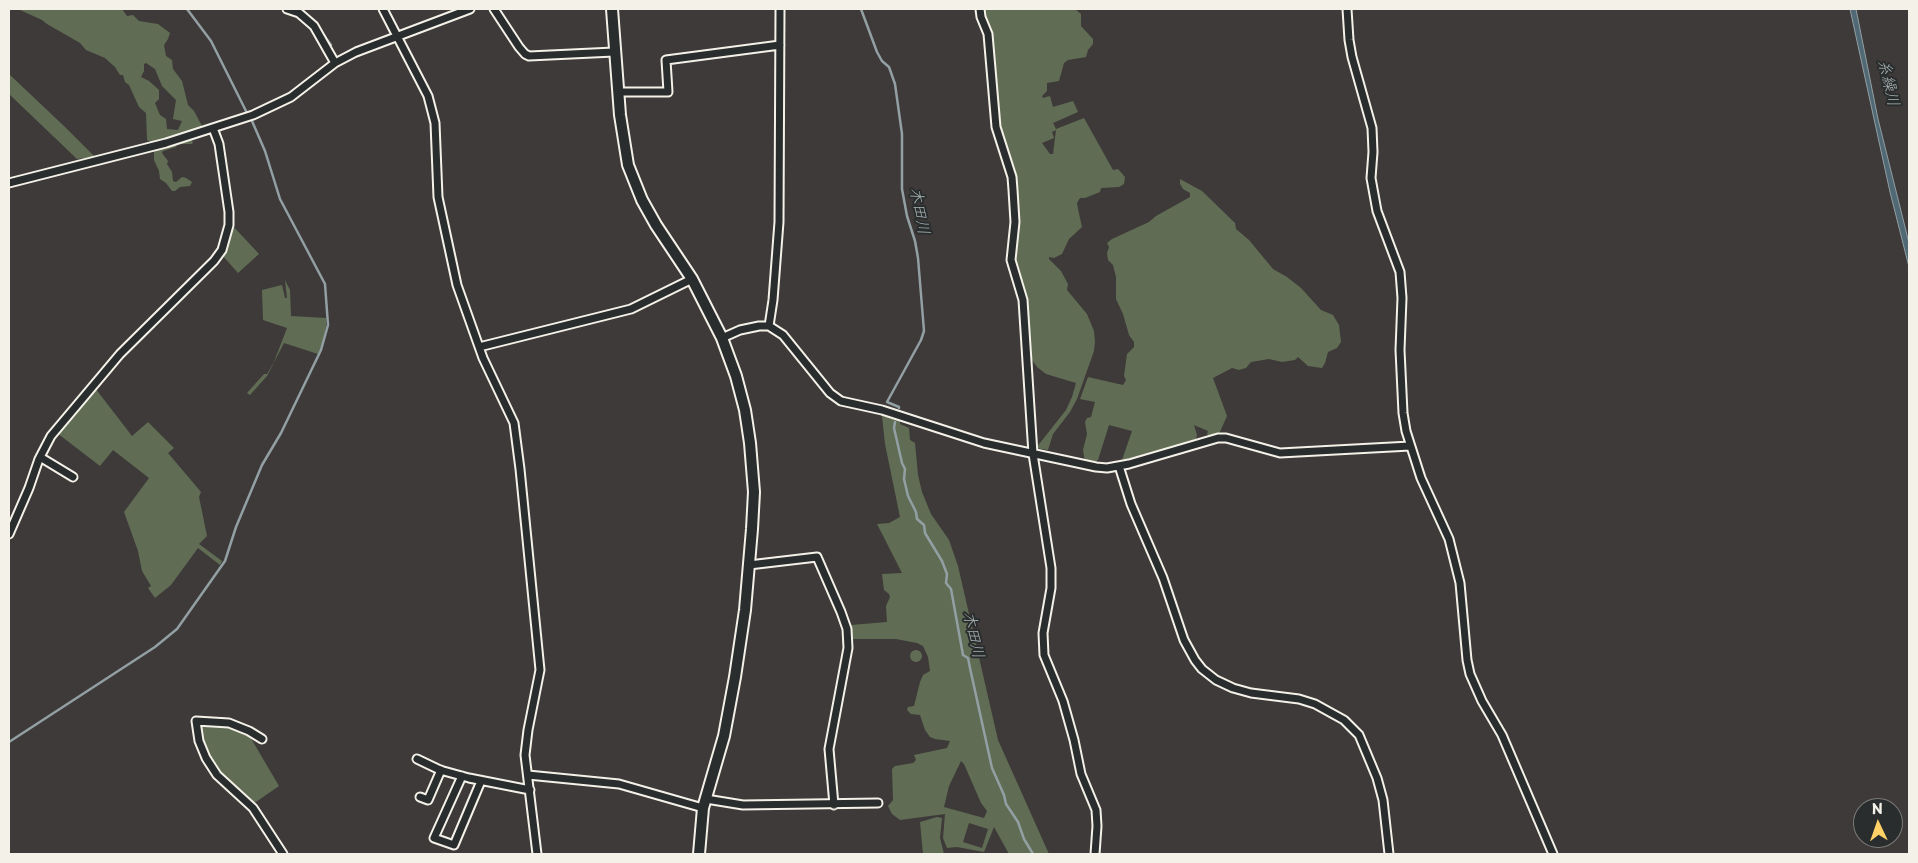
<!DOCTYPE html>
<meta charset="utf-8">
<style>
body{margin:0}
#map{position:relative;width:1918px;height:863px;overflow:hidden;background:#3e3a39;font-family:"Playpen Sans",sans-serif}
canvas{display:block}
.frame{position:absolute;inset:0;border:10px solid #f4f1e8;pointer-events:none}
.north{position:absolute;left:1853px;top:798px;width:50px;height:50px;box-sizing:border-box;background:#2a2d2e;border:1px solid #7b7b78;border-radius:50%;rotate:357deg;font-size:14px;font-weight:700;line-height:20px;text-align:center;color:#f4f1e8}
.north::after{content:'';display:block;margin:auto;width:18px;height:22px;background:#ffd166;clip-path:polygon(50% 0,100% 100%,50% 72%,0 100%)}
</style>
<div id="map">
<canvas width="1918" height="863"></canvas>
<div class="frame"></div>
<div class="north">N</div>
</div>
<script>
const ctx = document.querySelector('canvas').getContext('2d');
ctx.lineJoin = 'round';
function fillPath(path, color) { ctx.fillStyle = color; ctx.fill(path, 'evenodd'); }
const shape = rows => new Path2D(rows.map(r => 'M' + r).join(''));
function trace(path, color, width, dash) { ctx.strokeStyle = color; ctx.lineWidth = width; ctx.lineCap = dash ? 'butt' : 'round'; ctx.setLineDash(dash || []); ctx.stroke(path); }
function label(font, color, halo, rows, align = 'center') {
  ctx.font = font + ' "Playpen Sans","Klee One",sans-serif'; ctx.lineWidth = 4; ctx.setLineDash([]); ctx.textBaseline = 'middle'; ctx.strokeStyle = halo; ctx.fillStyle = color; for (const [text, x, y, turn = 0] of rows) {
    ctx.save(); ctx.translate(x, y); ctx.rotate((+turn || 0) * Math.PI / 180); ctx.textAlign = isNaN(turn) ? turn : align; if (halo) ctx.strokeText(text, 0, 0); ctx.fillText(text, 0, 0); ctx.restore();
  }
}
fillPath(shape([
 [18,9,122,9,127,16,133,15,139,21,158,24,170,33,168,39,164,45,166,56,172,60,173,69,182,81,188,105,194,111,202,126,201,131,189,138,193,142,192,144,182,144,180,141,176,142,177,144,176,147,163,151,162,153,168,161,167,164,172,172,173,181,176,182,182,177,186,178,192,182,190,186,180,187,175,191,172,191,166,183,160,179,159,171,154,160,154,144,147,140,146,113,139,107,129,85,125,82,123,75,120,75,115,67,105,58,86,50,80,43,47,24,42,20],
 [146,63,155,69,162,86,176,100,173,119,182,121,178,130,167,129,166,119,160,115,155,103,159,99,159,90,149,81,141,77,144,71,144,64],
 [983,9,1075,9,1081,14,1081,26,1093,39,1093,44,1088,50,1086,57,1068,60,1064,63,1059,81,1047,83,1047,91,1042,96,1043,98,1050,96,1053,107,1073,101,1078,112,1053,123,1056,129,1084,118,1113,170,1118,169,1125,177,1124,184,1119,187,1101,188,1100,192,1085,198,1080,198,1077,203,1078,209,1082,227,1069,239,1062,254,1054,258,1049,257,1049,259,1061,271,1068,284,1067,290,1087,314,1094,331,1095,342,1094,351,1077,399,1070,412,1053,434,1048,450,1036,448,1066,410,1072,397,1076,383,1046,374,1037,367,1030,357,1025,293,1017,272,1007,267,1011,220,1010,201,1006,170,994,136,991,118,991,91,987,64,992,38,984,16],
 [1056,130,1053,154,1050,154,1042,143,1054,138,1052,132],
 [9,74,65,127,95,157,77,159,9,94],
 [1180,179,1202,191,1235,223,1236,229,1249,240,1273,269,1287,277,1301,288,1321,310,1333,315,1339,325,1341,342,1337,348,1328,352,1325,363,1322,368,1308,366,1298,357,1295,360,1282,362,1269,359,1251,362,1246,368,1239,370,1232,368,1213,378,1227,416,1219,434,1210,436,1207,434,1208,431,1194,425,1197,435,1196,439,1121,463,1132,431,1109,425,1098,460,1093,463,1085,462,1083,450,1087,434,1085,422,1087,418,1091,417,1095,402,1080,399,1088,377,1123,385,1126,380,1124,376,1127,354,1134,347,1134,342,1129,335,1123,314,1116,299,1116,277,1113,265,1108,260,1107,253,1109,247,1107,243,1112,239,1149,222,1156,216,1190,197,1190,193,1183,189,1180,184],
 [232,225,259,254,238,273,222,255,228,242],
 [285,280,290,290,291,316,326,318,326,327,321,349,318,354,284,343,267,376,250,395,247,393,264,374,267,374,274,362,287,328,263,320,262,290,282,285,285,298,287,298],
 [95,388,132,436,148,422,174,448,168,453,201,492,199,497,207,536,199,544,222,561,220,565,198,548,171,585,155,598,148,588,151,586,142,571,138,551,124,512,149,478,113,450,100,466,57,433],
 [882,416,900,419,900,424,909,428,910,440,915,443,918,475,922,492,931,514,949,540,958,566,998,740,1049,854,1009,854,994,827,984,852,957,847,947,848,943,838,945,814,900,820,892,814,888,806,893,800,892,769,895,766,913,763,916,760,914,755,947,748,950,741,935,739,930,737,925,730,920,715,911,714,907,710,908,707,914,706,920,682,923,675,930,671,928,657,923,646,917,643,896,639,852,639,851,625,887,622,886,606,890,597,889,594,884,590,882,574,902,573,877,524,889,523,900,517,885,444],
 [961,761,964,764,981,803,987,811,984,818,944,807,949,786],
 [969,823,988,829,982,848,963,842],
 '910 656a6 6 0 1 1 12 0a6 6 0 1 1-12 0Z',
 [201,724,229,725,249,735,279,786,253,804,219,771,209,755,203,742],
 [937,817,942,818,940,838,944,854,923,854,920,822]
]), '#606d54');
const water = shape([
 [1850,9,1856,9,1878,119,1909,243,1909,267,1890,192,1850,9]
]);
fillPath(water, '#506975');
trace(water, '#929fa3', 1);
trace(shape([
 [187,9,211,41,246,111],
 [297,9,311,18,331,45],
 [861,9,877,52,882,61,889,67,895,84,902,134,902,189,907,216,915,241,918,258,924,331,921,340,887,402,899,407,899,408],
 [895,422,894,428,902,463,905,469,904,479,908,496,916,512,917,519,924,525,925,533,942,561,947,574,946,583,951,589,963,655,968,658,970,668,992,768,1004,795,1006,804,1018,822,1024,839,1033,854],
 [9,742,155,647,177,629,225,561,236,527,262,465,281,433,321,350,328,325,325,284,280,199,265,151,252,121]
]), '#929fa3', 2.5);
const street = shape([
 [287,9,299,13,314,26,335,63],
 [383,9,428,96,435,123,438,197,457,285,483,358,514,423,520,469,540,670,528,730,525,755,537,854],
 [494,9,519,47,525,54,529,56,614,52],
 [980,9,981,17,988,34,996,127,1012,177,1013,190,1015,222,1011,260,1023,300,1033,454,1051,568,1051,588,1043,633,1044,655,1063,701,1074,740,1081,774,1096,810,1097,826,1095,854],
 [1347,9,1349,40,1352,57,1372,128,1373,152,1371,178,1377,211,1400,272,1402,298,1400,350,1403,413,1406,431,1421,478,1449,539,1460,583,1467,660,1470,674,1482,701,1502,735,1553,854],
 [618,92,668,92,666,60,780,45],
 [9,183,166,143,253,115,291,97,335,63,356,52,470,9],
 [769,326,773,300,779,222,780,9],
 [722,338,740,330,759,326,769,326,783,335,830,393,841,401,882,410,984,443,1096,467,1107,468,1129,464,1218,438,1226,438,1280,453,1410,446],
 [479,347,631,309,692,279],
 [40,457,73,477],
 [1119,466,1131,504,1163,578,1184,640,1195,660,1202,669,1216,680,1233,688,1251,693,1299,699,1315,704,1344,720,1359,735,1377,778,1383,800,1389,854],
 [9,534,29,488,39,459,51,436,120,354,214,261,222,250,229,225,229,212,219,144,213,128],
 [749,565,817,557,841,612,847,629,848,648,829,749,834,805],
 [262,739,249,731,229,723,196,721,199,741,206,758,217,775,253,808,283,854],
 [417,759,440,770,469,778,530,790],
 [528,775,619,784,703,808],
 [462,776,434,838,454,845,481,781],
 [420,797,428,800,441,770],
 [706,799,743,805,878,803]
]);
const secondary = shape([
 [612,9,620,115,628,165,642,200,656,225,692,279,722,338,736,376,745,410,750,443,754,492,752,529,745,610,735,677,724,736,703,808,699,854]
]);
trace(street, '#f4f1e8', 11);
trace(secondary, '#f4f1e8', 14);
trace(street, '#2a2d2e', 7);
trace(secondary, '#2a2d2e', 10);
label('italic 16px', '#aab4b4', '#2a2d2e', [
 ["糸繰川",1888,83,77],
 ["木田川",919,211,79],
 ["木田川",973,635,77]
]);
</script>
